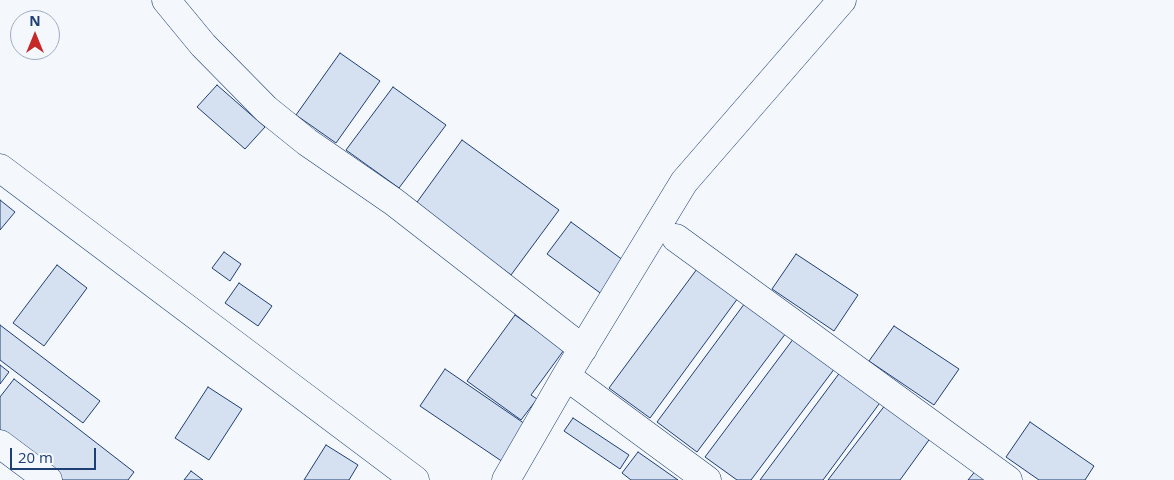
<!DOCTYPE html>
<style>
body{margin:0}
#map{position:relative;width:1174px;height:480px;overflow:hidden;background:#f4f7fb;font-family:"Open Sans",sans-serif}
canvas{display:block}
.north{position:absolute;left:10px;top:10px;width:50px;height:50px;box-sizing:border-box;background:#f4f7fb;border:1px solid #9eadc5;border-radius:50%;rotate:0deg;font-size:14px;font-weight:700;line-height:20px;text-align:center;color:#1d3f73}
.north::after{content:'';display:block;margin:auto;width:18px;height:22px;background:#c62828;clip-path:polygon(50% 0,100% 100%,50% 72%,0 100%)}
.scale{position:absolute;left:10px;top:448px;width:86px;height:22px;box-sizing:border-box;border:2px solid #1d3f73;border-top:0;padding-left:6px;font-size:15px;line-height:18px;white-space:nowrap;color:#1d3f73;-webkit-text-stroke:4px #f4f7fb;paint-order:stroke}
</style>
<div id="map">
<canvas width="1174" height="480"></canvas>
<div class="north">N</div>
<div class="scale">20 m</div>
</div>
<script>
const ctx = document.querySelector('canvas').getContext('2d');
ctx.lineJoin = 'round';
function fillPath(path, color) { ctx.fillStyle = color; ctx.fill(path, 'evenodd'); }
const shape = rows => new Path2D(rows.map(r => 'M' + r).join(''));
function trace(path, color, width, dash) { ctx.strokeStyle = color; ctx.lineWidth = width; ctx.lineCap = dash ? 'butt' : 'round'; ctx.setLineDash(dash || []); ctx.stroke(path); }
const building = shape([
 [340,53,380,81,336,143,296,115,340,53],
 [217,85,265,127,245,149,197,107,217,85],
 [393,87,446,125,399,188,346,150,393,87],
 [462,140,559,210,511,275,415,205,462,140],
 [0,200,15,212,0,230,0,200],
 [571,222,627,263,603,295,547,254,571,222],
 [224,252,241,264,230,281,212,268,224,252],
 [796,254,858,295,834,331,772,289,796,254],
 [57,265,87,288,44,346,13,323,57,265],
 [697,269,738,298,650,418,609,388,697,269],
 [239,283,272,306,258,326,225,303,239,283],
 [745,303,786,333,697,452,657,422,745,303],
 [515,315,564,350,531,395,537,399,521,420,467,381,515,315],
 [0,325,100,401,83,423,0,360,0,325],
 [894,326,959,369,934,405,869,361,894,326],
 [794,338,835,368,751,480,737,480,705,457,794,338],
 [0,365,9,372,0,384,0,365],
 [445,369,528,426,503,462,420,406,445,369],
 [841,371,882,400,823,480,760,480,841,371],
 [14,379,134,472,128,480,58,480,0,435,0,397,14,379],
 [208,387,242,409,209,460,175,438,208,387],
 [889,400,934,433,900,480,828,480,889,400],
 [573,418,629,455,620,469,564,431,573,418],
 [1030,422,1094,466,1085,480,1039,480,1006,457,1030,422],
 [326,445,358,465,349,480,304,480,326,445],
 [638,452,678,480,631,480,622,473,638,452],
 [977,469,992,480,968,480,977,469],
 [191,471,203,480,184,480,191,471]
]);
fillPath(building, '#d5e0f0');
trace(building, '#1d3f73', 1);
const minor = shape([
 [166,0,203,45,266,109,307,142,394,202,583,349],
 [0,168,415,480],
 [676,238,1008,480],
 [566,376,707,480],
 [0,444,48,480],
 [506,480,566,376,684,182,842,0]
]);
trace(minor, '#1d3f73', 29);
trace(minor, '#f4f7fb', 28);
</script>
